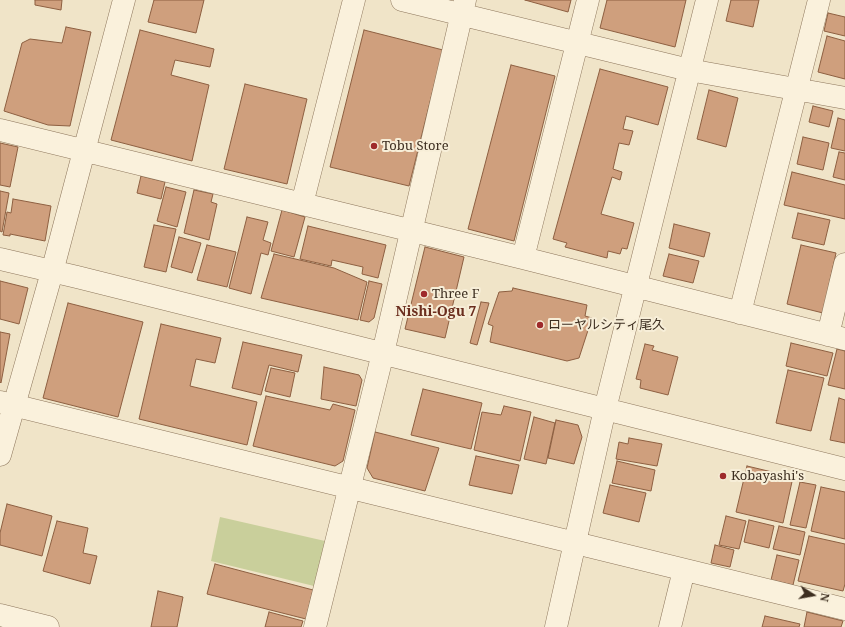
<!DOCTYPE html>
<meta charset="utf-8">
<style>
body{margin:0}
#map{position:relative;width:845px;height:627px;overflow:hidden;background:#f0e4c8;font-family:"Noto Serif",serif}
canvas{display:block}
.north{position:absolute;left:793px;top:575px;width:40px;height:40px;-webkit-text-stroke:3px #f7eed8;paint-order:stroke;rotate:101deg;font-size:11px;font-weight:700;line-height:16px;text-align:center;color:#3d2e20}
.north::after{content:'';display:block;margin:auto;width:14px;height:18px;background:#3d2e20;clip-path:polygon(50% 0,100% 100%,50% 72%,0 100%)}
</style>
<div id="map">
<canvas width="845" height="627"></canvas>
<div class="north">N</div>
</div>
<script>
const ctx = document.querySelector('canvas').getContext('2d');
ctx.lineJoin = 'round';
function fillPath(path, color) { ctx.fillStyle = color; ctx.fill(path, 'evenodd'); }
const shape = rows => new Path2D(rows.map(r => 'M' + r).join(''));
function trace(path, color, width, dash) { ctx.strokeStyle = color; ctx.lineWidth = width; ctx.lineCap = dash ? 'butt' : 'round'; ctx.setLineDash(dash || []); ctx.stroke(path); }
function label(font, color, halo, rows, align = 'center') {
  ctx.font = font + ' "Noto Serif","Noto Sans JP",serif'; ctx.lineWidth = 4; ctx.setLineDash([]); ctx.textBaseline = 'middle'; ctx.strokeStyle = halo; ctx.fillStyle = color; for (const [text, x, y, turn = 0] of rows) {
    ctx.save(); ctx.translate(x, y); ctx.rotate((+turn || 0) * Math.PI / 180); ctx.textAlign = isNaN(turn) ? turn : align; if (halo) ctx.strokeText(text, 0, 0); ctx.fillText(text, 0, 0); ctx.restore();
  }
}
fillPath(shape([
 [220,517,325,541,314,586,211,561]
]), '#c9cf9b');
const building = shape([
 [35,0,62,0,61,10,35,5,35,0],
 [154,0,204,0,196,33,148,22,154,0],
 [525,0,571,0,568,12,525,0],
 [607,0,686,0,675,47,600,28,607,0],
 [731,0,759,0,753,27,726,21,731,0],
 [828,13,845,17,845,36,824,31,828,13],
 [66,27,91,32,70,126,48,125,4,111,22,43,30,39,62,43,66,27],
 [140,30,214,49,210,67,175,60,171,75,209,85,192,161,111,140,140,30],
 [364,30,443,50,409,186,330,167,364,30],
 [827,36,845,41,845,79,818,72,827,36],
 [511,65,555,76,514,241,468,229,511,65],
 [600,69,668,87,658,125,626,116,623,129,633,131,629,145,619,143,613,169,622,172,620,180,612,177,601,214,634,223,627,249,622,248,620,254,608,251,607,258,565,247,567,243,553,239,600,69],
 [245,84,307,99,287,184,224,169,245,84],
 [709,90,738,98,726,147,697,139,709,90],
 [813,106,833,111,829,127,809,122,813,106],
 [838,118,845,120,845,151,831,148,838,118],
 [803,137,829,143,823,170,797,164,803,137],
 [0,143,18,147,10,187,0,185,0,143],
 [839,152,845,153,845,180,833,177,839,152],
 [792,172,845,185,845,219,784,205,792,172],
 [141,176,165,182,161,199,137,193,141,176],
 [166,187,186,192,177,227,157,221,166,187],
 [194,190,213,194,211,202,217,204,209,240,184,233,194,190],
 [0,191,9,193,2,232,0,231,0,191],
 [13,199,51,206,45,241,10,234,10,236,3,235,7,212,11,213,13,199],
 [282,210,305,217,294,257,271,251,282,210],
 [798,213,830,220,824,245,792,238,798,213],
 [247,217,268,222,263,240,271,243,268,255,261,253,251,294,229,288,247,217],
 [674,224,710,233,704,257,669,248,674,224],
 [154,225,176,229,166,272,144,267,154,225],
 [308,226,386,245,378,278,362,274,363,267,332,260,331,266,300,259,308,226],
 [179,237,201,243,192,273,171,267,179,237],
 [207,245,236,252,227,287,197,280,207,245],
 [801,245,836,253,823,313,787,304,801,245],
 [425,247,464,257,445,338,405,329,425,247],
 [274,254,334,268,367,282,358,320,261,298,274,254],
 [669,254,699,261,693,283,663,276,669,254],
 [0,281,28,288,19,324,0,319,0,281],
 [369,281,382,284,374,318,369,322,360,320,369,281],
 [513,288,587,305,585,316,592,318,579,358,567,361,490,342,493,326,488,324,499,292,512,291,513,288],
 [481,302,489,303,477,345,470,343,481,302],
 [68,303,143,322,118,417,43,398,68,303],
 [161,324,221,338,215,363,196,359,190,386,257,402,247,445,139,419,161,324],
 [0,332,10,334,1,383,0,382,0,332],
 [243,342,302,355,298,372,269,365,261,395,232,388,243,342],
 [791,343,833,353,827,376,786,366,791,343],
 [645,344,654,346,652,350,678,357,668,395,640,388,641,380,636,379,645,344],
 [837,349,845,351,845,389,828,385,837,349],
 [324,367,359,375,362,380,356,406,321,399,324,367],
 [271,368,295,373,290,397,265,391,271,368],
 [788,370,824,378,811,431,776,423,788,370],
 [423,389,482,403,471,449,411,435,423,389],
 [266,396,330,410,333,404,355,410,343,461,335,466,253,446,266,396],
 [839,398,845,400,845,443,830,440,839,398],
 [504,406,531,412,520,461,474,450,482,412,501,415,504,406],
 [534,417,555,423,546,464,524,459,534,417],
 [556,420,578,425,582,437,574,464,548,458,556,420],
 [375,432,439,448,425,491,373,478,367,468,375,432],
 [629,438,662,444,657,466,616,459,619,442,628,444,629,438],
 [476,456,519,465,512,494,469,485,476,456],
 [617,461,655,470,651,491,612,483,617,461],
 [747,466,793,477,783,523,736,512,747,466],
 [800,482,816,485,806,528,790,525,800,482],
 [610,485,646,493,639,522,603,513,610,485],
 [821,487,845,492,845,539,811,531,821,487],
 [7,504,52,516,42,556,0,545,0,533,7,504],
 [726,516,746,521,739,549,719,545,726,516],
 [749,520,774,526,769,548,744,542,749,520],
 [57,521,88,528,83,553,97,556,90,584,43,571,57,521],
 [779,526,805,532,800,555,773,549,779,526],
 [809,536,845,544,845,584,843,591,798,581,809,536],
 [715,545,734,550,730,567,711,563,715,545],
 [777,555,799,560,793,585,771,580,777,555],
 [215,564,313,590,306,619,207,594,215,564],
 [158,591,183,597,177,627,151,627,158,591],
 [269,612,303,621,301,627,265,627,269,612],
 [807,612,843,621,841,627,804,627,807,612],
 [765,616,800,624,799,627,762,627,765,616]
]);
fillPath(building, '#cf9f7d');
trace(building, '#8d5f41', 1);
const minor = shape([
 [402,0,689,70,845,98],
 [0,130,523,258,845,339],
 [302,204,354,0],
 [523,258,588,0],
 [0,259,77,277,845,469],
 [740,313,819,0],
 [828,335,845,264],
 [0,402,845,609],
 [0,455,52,272,124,0],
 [0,615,48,627],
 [315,627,383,353,465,0],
 [556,627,605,409,707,0],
 [670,627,684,570]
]);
trace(minor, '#8d765c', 23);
trace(minor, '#faf1dc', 22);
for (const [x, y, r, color] of [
 [374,146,4,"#9e2a2b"],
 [424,294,4,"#9e2a2b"],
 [540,325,4,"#9e2a2b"],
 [723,476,4,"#9e2a2b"]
]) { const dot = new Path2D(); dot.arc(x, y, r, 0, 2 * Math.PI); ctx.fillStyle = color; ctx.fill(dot); trace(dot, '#f7eed8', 1.5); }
label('13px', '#3d2e20', '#f7eed8', [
 ["Tobu Store",382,146],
 ["Three F",432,294],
 ["ローヤルシティ尾久",548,325],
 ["Kobayashi's",731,476]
], 'left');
label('bold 14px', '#6b2e1e', '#f7eed8', [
 ["Nishi-Ogu 7",436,312]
]);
</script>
